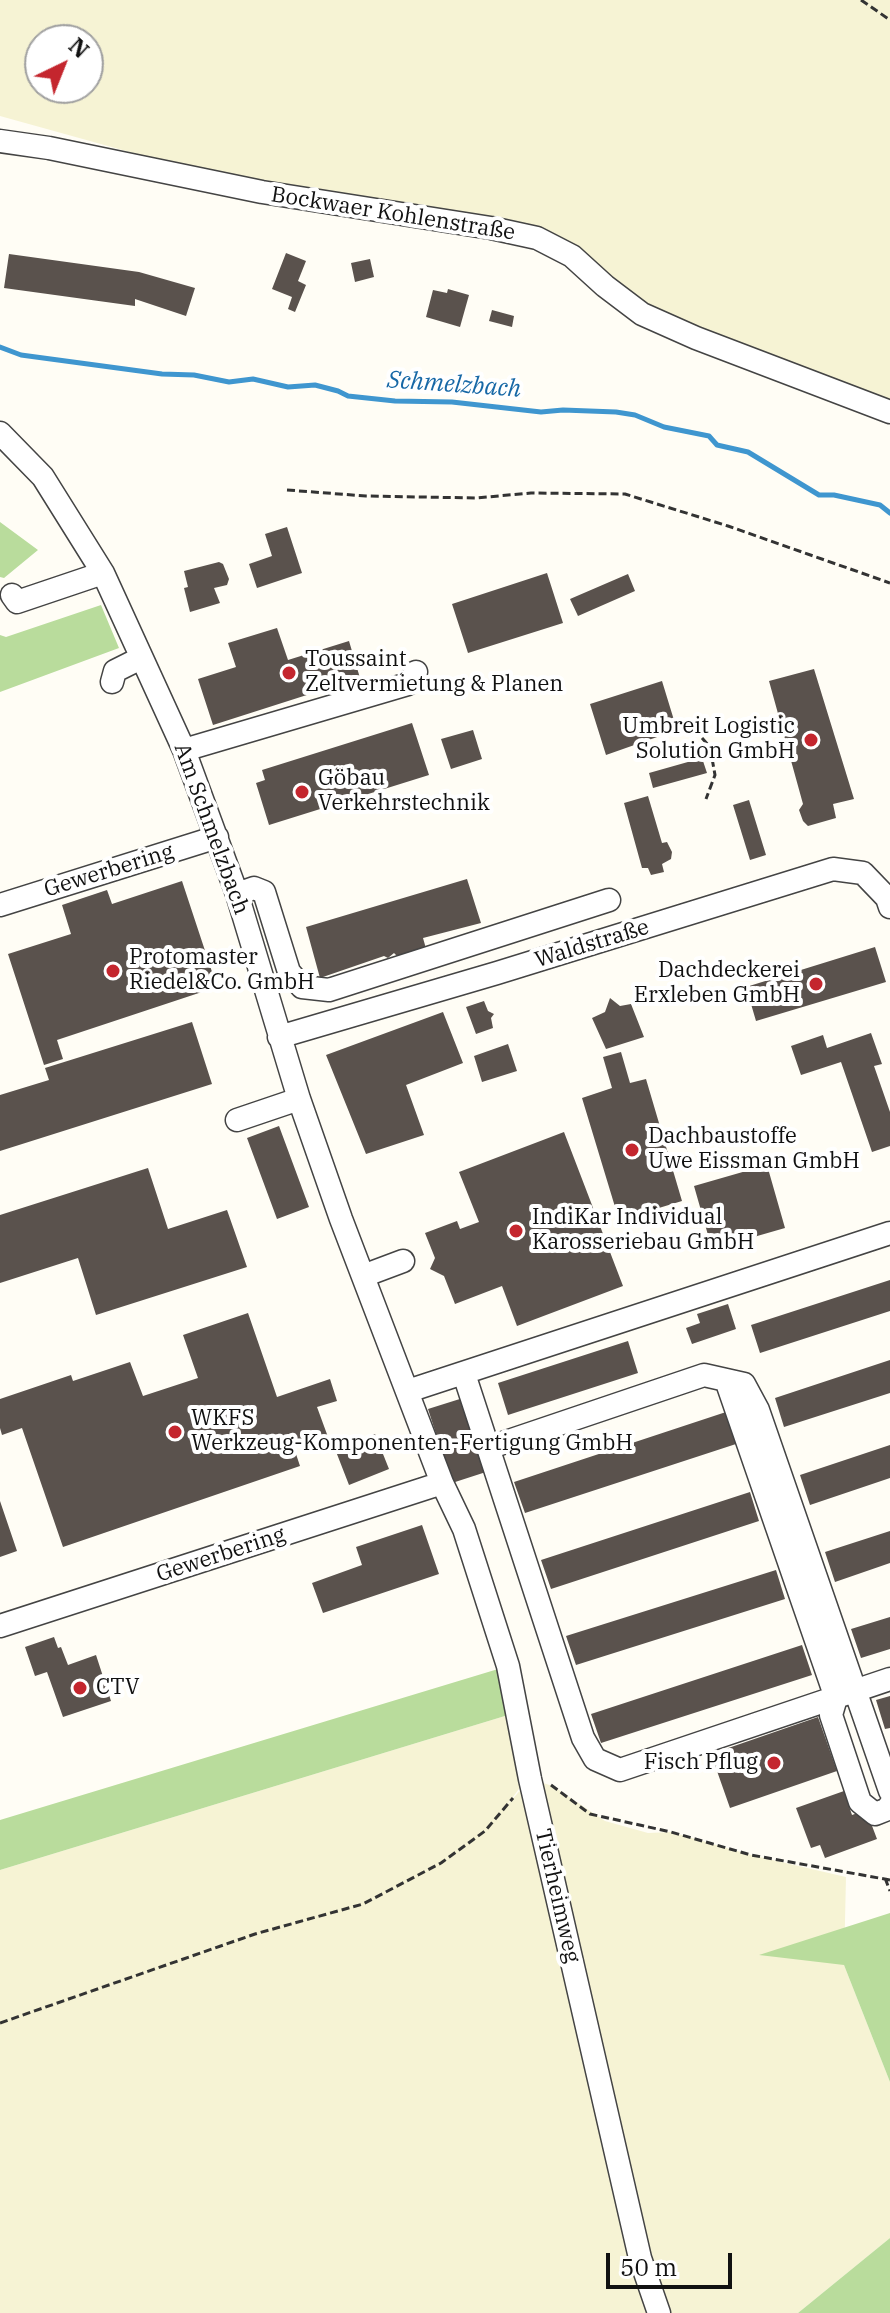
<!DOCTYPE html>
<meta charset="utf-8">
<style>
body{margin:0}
#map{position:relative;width:890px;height:2313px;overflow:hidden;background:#fffdf5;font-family:"IBM Plex Serif",serif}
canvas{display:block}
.north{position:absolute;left:24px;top:24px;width:80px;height:80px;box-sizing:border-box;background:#fff;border:2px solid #a0a0a0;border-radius:50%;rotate:43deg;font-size:22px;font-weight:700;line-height:32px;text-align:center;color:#111}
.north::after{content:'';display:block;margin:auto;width:28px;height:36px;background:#c4262e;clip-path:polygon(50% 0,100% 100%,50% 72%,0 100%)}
.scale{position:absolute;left:606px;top:2253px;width:126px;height:36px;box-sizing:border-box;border:4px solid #111;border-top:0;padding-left:10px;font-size:24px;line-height:28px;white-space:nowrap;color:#111;-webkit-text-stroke:6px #fff;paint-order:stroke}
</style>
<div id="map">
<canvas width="890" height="2313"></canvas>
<div class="north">N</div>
<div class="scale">50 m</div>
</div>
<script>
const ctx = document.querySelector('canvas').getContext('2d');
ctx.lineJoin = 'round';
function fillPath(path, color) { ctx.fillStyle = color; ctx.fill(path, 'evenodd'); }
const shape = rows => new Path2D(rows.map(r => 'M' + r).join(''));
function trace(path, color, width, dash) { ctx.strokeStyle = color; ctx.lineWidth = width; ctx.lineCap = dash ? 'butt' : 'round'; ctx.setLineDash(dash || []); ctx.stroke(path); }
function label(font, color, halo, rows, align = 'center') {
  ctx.font = font + ' "IBM Plex Serif",serif'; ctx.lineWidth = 8; ctx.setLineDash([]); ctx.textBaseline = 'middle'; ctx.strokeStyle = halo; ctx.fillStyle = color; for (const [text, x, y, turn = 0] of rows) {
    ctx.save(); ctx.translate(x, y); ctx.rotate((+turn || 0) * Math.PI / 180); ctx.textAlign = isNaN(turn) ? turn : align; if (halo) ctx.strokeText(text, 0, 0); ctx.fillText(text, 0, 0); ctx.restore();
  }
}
fillPath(shape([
 [0,0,890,0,890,405,641,309,557,239,216,176,0,116],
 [40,40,88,40,88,88,40,88],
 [518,1712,525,1781,503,1810,530,1779,553,1786,605,1821,648,1833,671,1832,751,1855,846,1877,844,1965,890,2082,890,2238,798,2313,0,2313,0,1870]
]), '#f6f3d4');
fillPath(shape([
 [0,522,38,550,4,578,0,577],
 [101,605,119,648,0,692,0,635,6,637],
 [508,1666,518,1712,0,1870,0,1820],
 [890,1913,890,2082,844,1965,759,1955],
 [890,2238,890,2313,798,2313]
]), '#b9dc9c');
trace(shape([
 [0,347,21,355,162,374,194,375,229,382,253,379,288,387,315,385,338,391,348,396,395,401,452,402,541,412,563,410,616,412,635,415,664,427,709,436,717,445,748,452,819,495,834,495,880,505,890,513]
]), '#3f96cf', 5);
fillPath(shape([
 [286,253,306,261,298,281,306,285,295,312,288,309,292,297,272,289],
 [9,254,139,272,195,288,186,316,135,299,135,306,4,288],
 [370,259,374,277,355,282,351,263],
 [448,289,469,295,460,327,426,317,433,290,447,293],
 [492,310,514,316,512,327,489,321],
 [287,527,302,573,257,588,249,564,272,556,265,534],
 [219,562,223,564,229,579,227,585,214,588,220,603,190,612,184,588,188,587,184,571],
 [547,573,563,623,468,653,452,604],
 [628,574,635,591,578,616,570,599],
 [277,628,288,660,349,641,360,678,213,725,198,679,236,667,228,643],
 [814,669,854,799,833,804,836,818,808,826,803,821,799,810,803,804,769,681],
 [662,681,677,730,606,755,590,704],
 [412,723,429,775,269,825,256,783,265,780,262,770],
 [473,730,482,759,451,769,441,739],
 [702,758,707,773,653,788,649,773],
 [648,796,662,843,667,842,672,852,671,859,662,864,664,872,651,875,648,868,642,868,624,803],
 [749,800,766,855,750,860,733,805],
 [467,879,481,923,423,938,427,952,402,961,394,953,388,958,384,956,320,978,306,927],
 [182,881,217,987,57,1040,63,1059,44,1065,8,954,71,934,62,905,107,890,112,904],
 [875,947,886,982,756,1021,746,987],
 [610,998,620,1006,631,1004,644,1037,606,1049,592,1018,605,1012],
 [484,1001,488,1011,494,1014,491,1018,493,1028,476,1034,466,1007],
 [443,1012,463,1063,406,1085,424,1135,366,1154,326,1055],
 [192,1022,212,1084,0,1151,0,1095,49,1080,45,1068],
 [871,1033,882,1064,874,1066,890,1112,890,1146,872,1152,841,1062,801,1075,791,1046,823,1035,827,1048],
 [508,1044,517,1071,482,1082,474,1056],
 [621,1052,630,1083,646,1079,682,1201,619,1220,582,1098,612,1088,603,1057],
 [279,1126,309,1207,277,1219,247,1138],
 [564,1132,623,1286,517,1326,502,1286,455,1304,444,1276,430,1269,435,1258,425,1233,457,1221,460,1229,479,1222,459,1172],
 [767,1165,785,1228,712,1249,694,1186],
 [148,1168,168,1229,227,1210,247,1267,96,1315,78,1258,0,1283,0,1215],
 [890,1280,890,1311,760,1353,751,1325],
 [728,1304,736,1329,692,1344,686,1328,700,1323,697,1314],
 [248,1313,277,1397,330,1379,337,1401,317,1407,328,1437,294,1448,300,1466,63,1547,22,1428,2,1435,0,1428,0,1399,71,1375,73,1381,130,1362,143,1396,198,1378,183,1335],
 [628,1341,638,1373,508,1415,498,1383],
 [890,1360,890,1393,784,1427,775,1398],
 [463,1398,486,1472,452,1483,428,1409],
 [726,1412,736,1444,525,1513,514,1482],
 [375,1434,389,1469,349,1485,335,1449],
 [890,1445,890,1478,810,1505,800,1475],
 [750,1492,759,1521,551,1589,541,1560],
 [0,1501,17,1551,0,1557],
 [422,1525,439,1574,323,1613,312,1583,362,1565,356,1547],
 [890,1531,890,1563,835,1582,825,1552],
 [776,1570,785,1599,576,1665,566,1636],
 [890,1617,890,1649,861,1658,851,1629],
 [54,1637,58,1648,61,1647,68,1665,96,1655,111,1701,63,1717,47,1672,35,1676,25,1647],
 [802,1645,812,1675,601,1743,591,1714],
 [890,1696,890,1728,885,1729,876,1700],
 [818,1717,837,1771,730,1808,711,1754],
 [844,1791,852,1815,866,1810,877,1839,825,1858,820,1845,811,1848,796,1808]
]), '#5a524d');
const minor = shape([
 [0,141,49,148,262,192,491,228,537,238,572,256,605,286,642,314,696,338,890,412],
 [0,433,43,477,103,573,184,750,237,894,299,1099,341,1219,442,1483,464,1529,508,1666,530,1779,640,2258,659,2313],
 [12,595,17,602,103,573],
 [112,682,115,671,141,658],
 [184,750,408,684,416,672],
 [237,894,254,888,264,892,289,972,302,987,329,990,609,900],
 [0,905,217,837],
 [279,1037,497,973,833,869,863,873,887,898,890,907],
 [237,1120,299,1099],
 [363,1276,403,1261],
 [464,1374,583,1738,595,1759,620,1770,890,1679],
 [726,1380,836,1698,831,1715,860,1802,875,1814,888,1809,890,1805],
 [408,1391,890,1233],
 [488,1448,704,1375,744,1384,758,1410,890,1791],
 [0,1626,442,1483]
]);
trace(minor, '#444', 25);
trace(shape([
 [861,0,890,20],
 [287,490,366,496,476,498,531,493,625,494,728,526,890,583],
 [702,738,710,747,715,775,706,799],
 [551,1785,590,1814,671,1832,751,1855,890,1880],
 [885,1878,890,1891],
 [0,2023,255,1934,363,1904,441,1863,485,1831,513,1798]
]), '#333', 3, [8, 4]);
trace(minor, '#fff', 22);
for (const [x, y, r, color] of [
 [289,673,8,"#c4262e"],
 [811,740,8,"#c4262e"],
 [302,792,8,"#c4262e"],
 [113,971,8,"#c4262e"],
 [816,984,8,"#c4262e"],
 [632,1150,8,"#c4262e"],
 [516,1231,8,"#c4262e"],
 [175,1432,8,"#c4262e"],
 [80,1688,8,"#c4262e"],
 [774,1763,8,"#c4262e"]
]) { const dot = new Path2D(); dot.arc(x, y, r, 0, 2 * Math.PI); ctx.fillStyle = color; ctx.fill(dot); trace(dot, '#fff', 3); }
label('22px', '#111', '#fff', [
 ["Bockwaer Kohlenstraße",393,214,9],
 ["Am Schmelzbach",211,829,70],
 ["Gewerbering",109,871,-17],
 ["Waldstraße",592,944,-17],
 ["Gewerbering",221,1555,-18],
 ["Tierheimweg",557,1896,77]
]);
label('22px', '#111', '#fff', [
 ["Toussaint",305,660],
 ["Zeltvermietung & Planen",305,685],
 ["Umbreit Logistic",795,727,"right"],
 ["Solution GmbH",795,752,"right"],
 ["Göbau",318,779],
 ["Verkehrstechnik",318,804],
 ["Protomaster",129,958],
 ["Riedel&Co. GmbH",129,983],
 ["Dachdeckerei",800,971,"right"],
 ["Erxleben GmbH",800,996,"right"],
 ["Dachbaustoffe",648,1137],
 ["Uwe Eissman GmbH",648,1162],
 ["IndiKar Individual",532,1218],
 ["Karosseriebau GmbH",532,1243],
 ["WKFS",191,1419],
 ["Werkzeug-Komponenten-Fertigung GmbH",191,1444],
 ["CTV",96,1688],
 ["Fisch Pflug",758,1763,"right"]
], 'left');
label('italic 24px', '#1768a6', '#fff', [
 ["Schmelzbach",454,385,4]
]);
</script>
